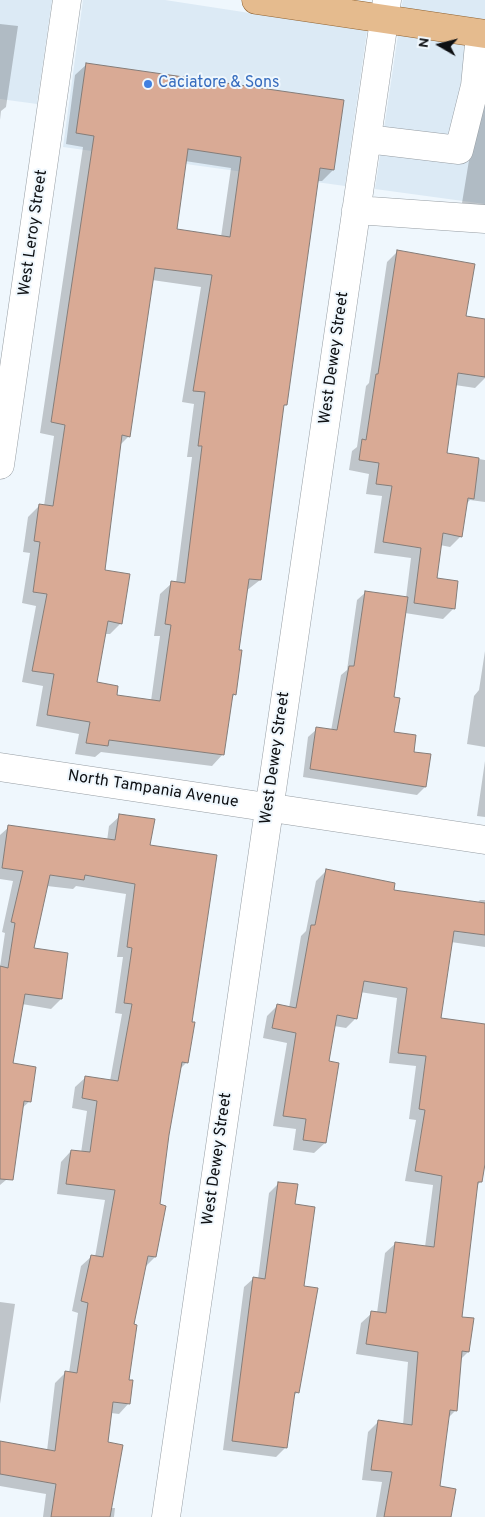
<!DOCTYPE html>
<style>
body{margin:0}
#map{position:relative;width:485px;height:1517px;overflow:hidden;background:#eff7fd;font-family:Overpass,sans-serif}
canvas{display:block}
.north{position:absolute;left:415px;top:20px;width:50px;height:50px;-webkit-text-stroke:4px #eff7fd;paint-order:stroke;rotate:278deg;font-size:14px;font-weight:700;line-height:20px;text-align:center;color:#0e1013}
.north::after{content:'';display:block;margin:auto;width:18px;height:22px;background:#0e1013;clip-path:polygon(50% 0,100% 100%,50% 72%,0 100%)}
</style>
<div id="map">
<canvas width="485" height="1517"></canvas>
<div class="north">N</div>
</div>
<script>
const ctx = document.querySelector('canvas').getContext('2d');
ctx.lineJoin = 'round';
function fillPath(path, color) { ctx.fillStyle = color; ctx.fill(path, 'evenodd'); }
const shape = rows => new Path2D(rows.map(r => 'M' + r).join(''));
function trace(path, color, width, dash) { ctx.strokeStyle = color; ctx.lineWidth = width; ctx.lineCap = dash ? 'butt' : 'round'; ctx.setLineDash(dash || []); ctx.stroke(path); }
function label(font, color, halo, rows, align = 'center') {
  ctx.font = font + ' Overpass,sans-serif'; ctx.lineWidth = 4; ctx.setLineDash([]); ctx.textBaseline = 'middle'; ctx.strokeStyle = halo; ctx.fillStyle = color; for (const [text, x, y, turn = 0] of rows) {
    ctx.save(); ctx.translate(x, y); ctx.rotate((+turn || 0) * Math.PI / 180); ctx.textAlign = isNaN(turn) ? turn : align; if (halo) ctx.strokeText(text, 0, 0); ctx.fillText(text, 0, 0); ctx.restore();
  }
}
fillPath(shape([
 [0,0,52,0,37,104,0,99],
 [83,0,165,0,367,31,345,186,63,147],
 [403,0,485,0,485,21,401,8],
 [398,35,485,48,485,204,375,189]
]), '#dceaf5');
fillPath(shape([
 [0,24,18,26,6,107,1,111,0,120],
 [87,64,343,101,333,170,322,181,317,181,285,404,282,408,260,580,246,591,238,651,235,694,231,699,223,754,212,766,101,752,95,757,75,754,79,734,36,726,43,686,22,682,36,606,22,603,30,553,23,552,28,517,40,505,44,506,54,436,40,433,83,147,66,144,75,75],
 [185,161,231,168,221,237,175,230],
 [152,280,201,287,182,402,194,404,187,457,192,457,176,583,172,583,160,594,154,636,160,636,151,701,115,696,95,683,105,634,110,634,121,623,104,571,119,446,129,436],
 [485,82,485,206,462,203,481,87],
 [398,251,464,317,485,320,485,378,475,388,455,385,446,454,485,460,485,502,470,500,465,505,461,536,450,547,440,545,435,579,454,608,443,619,405,613,393,698,392,733,412,753,425,787,417,795,303,777,308,737,317,729,331,731,341,675,347,670,357,600,366,592,406,598,411,558,374,553,382,496,366,494,369,474,349,470,352,451,357,447,366,386,369,383,387,262],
 [485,651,485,747,467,744,474,696,479,690],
 [485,761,485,817,477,816],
 [120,816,149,846,191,1023,187,1062,179,1070,168,1135,158,1206,155,1257,144,1268,132,1325,128,1381,129,1403,119,1414,111,1413,107,1444,110,1508,115,1508,114,1517,43,1517,46,1494,0,1486,0,1442,47,1451,55,1383,65,1373,69,1373,78,1313,72,1311,81,1266,92,1256,95,1257,105,1200,57,1194,61,1162,71,1151,81,1153,87,1111,72,1108,75,1087,86,1077,110,1081,122,1014,115,1013,123,957,117,957,126,894,76,886,73,889,47,886,33,949,61,999,51,1009,22,1004,12,1064,30,1101,21,1109,12,1175,0,1185,0,967,5,933,2,932,13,881,0,879,0,835,9,827,107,841,109,826],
 [326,871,392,891,477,903,480,900,485,900,485,947,451,942,440,1019,485,1025,485,1156,480,1182,477,1186,461,1318,468,1352,460,1360,456,1410,447,1419,439,1487,450,1517,376,1517,382,1482,362,1480,368,1432,378,1422,403,1425,408,1362,356,1354,361,1323,372,1313,377,1313,385,1253,396,1243,425,1247,433,1185,405,1181,416,1120,409,1119,416,1066,389,1063,397,998,360,992,356,1018,346,1028,334,1026,327,1062,325,1143,314,1153,293,1150,296,1129,273,1126,287,1043,263,1038,267,1016,277,1006,289,1008,301,936,306,931,316,881],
 [279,1183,303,1287,298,1392,293,1396,286,1447,276,1457,223,1450,244,1287,254,1278,258,1279,269,1193],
 [0,1302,15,1304,0,1404]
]), '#0003');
const building = shape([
 [86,63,344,100,334,170,320,168,287,405,284,405,261,580,249,579,239,650,242,650,236,695,233,694,224,755,109,740,108,746,86,743,90,722,47,715,54,674,32,671,47,594,33,592,40,542,34,541,39,504,53,506,65,425,51,422,94,136,76,133,86,63],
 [188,149,241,157,230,237,177,229,188,149],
 [155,268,212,275,193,391,205,392,198,446,202,446,185,583,171,581,165,624,171,625,160,701,117,695,118,686,97,682,108,621,122,624,130,574,105,570,122,435,130,437,155,268],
 [397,250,475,264,466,316,485,319,485,377,458,373,447,453,479,458,474,499,468,498,462,537,443,533,437,578,458,581,455,609,414,603,421,548,383,542,392,486,376,484,379,463,359,460,362,439,366,440,376,374,378,374,397,250],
 [365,591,408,597,394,697,400,698,394,732,416,735,414,752,431,754,426,787,310,769,316,727,337,730,349,666,354,666,365,591],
 [119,814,155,819,150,845,217,855,192,1022,195,1022,188,1063,182,1062,169,1135,160,1204,166,1206,156,1257,148,1256,134,1324,137,1325,129,1380,133,1380,130,1404,113,1402,108,1442,123,1445,110,1517,51,1517,56,1484,0,1474,0,1441,55,1451,65,1371,77,1373,88,1303,81,1301,91,1255,103,1257,115,1190,66,1184,71,1150,90,1152,97,1101,82,1098,85,1076,118,1081,132,1004,124,1003,132,948,127,947,135,884,85,875,84,880,50,875,34,948,68,953,62,999,25,994,13,1063,36,1067,31,1102,24,1101,13,1180,0,1179,0,966,8,968,15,923,11,922,23,871,2,868,8,825,115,840,119,814],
 [326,869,395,883,394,890,485,903,485,935,454,931,441,1018,485,1024,485,1164,482,1182,478,1182,462,1317,474,1318,469,1352,462,1351,457,1411,450,1410,440,1486,456,1489,451,1517,384,1517,392,1472,371,1470,378,1420,412,1425,418,1352,366,1344,371,1311,386,1313,395,1242,434,1247,442,1176,415,1171,425,1110,419,1109,426,1056,398,1053,407,988,364,981,357,1019,337,1015,329,1061,339,1063,326,1143,303,1140,306,1119,283,1116,296,1033,272,1028,277,1004,296,1008,311,925,315,925,326,869],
 [278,1182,298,1184,295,1204,315,1207,304,1286,318,1288,299,1393,295,1392,287,1448,232,1441,253,1277,265,1279,278,1182]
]);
fillPath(building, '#d9aa95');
trace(building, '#857d79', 1);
const minor = shape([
 [367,139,459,150,475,86,480,34],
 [356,210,485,219],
 [0,465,67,0],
 [0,767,485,840],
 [166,1517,387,0]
]);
const major = shape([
 [256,0,485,34]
]);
trace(minor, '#969da3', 29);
trace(major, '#8e6232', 29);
trace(minor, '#fff', 28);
trace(major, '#e5bb8e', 28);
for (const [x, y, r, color] of [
 [148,84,5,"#3f7fe0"]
]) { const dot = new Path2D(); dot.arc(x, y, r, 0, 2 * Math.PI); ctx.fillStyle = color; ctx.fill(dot); trace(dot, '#eff7fd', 2); }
label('16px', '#366cbe', '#eff7fd', [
 ["Caciatore & Sons",158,84]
], 'left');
label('16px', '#0e1013', '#eff7fd', [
 ["West Leroy Street",34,233,-82],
 ["West Dewey Street",335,358,-82],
 ["West Dewey Street",276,758,-82],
 ["North Tampania Avenue",153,790,9],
 ["West Dewey Street",218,1159,-82]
]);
</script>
